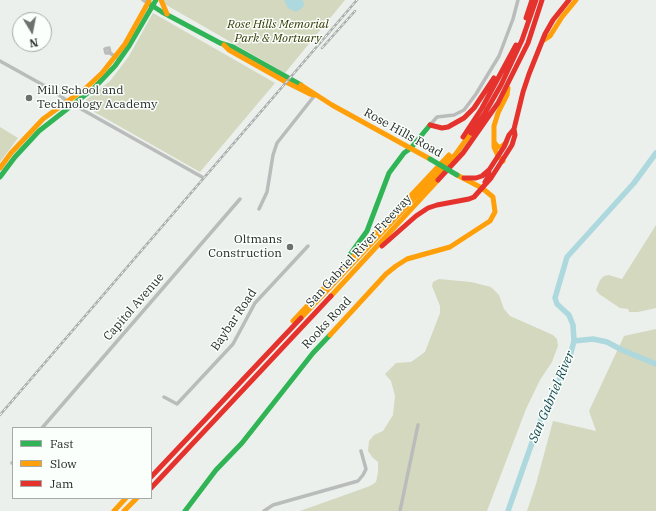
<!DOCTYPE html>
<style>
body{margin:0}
#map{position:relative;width:656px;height:511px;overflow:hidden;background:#ebf0ed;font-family:"IBM Plex Serif",serif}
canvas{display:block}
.legend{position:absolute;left:12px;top:427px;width:140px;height:72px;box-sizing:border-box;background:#fafffc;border:1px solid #a6aba8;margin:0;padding:5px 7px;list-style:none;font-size:12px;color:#282c2a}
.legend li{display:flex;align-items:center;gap:8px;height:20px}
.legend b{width:20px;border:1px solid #a6aba8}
.north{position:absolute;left:12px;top:12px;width:40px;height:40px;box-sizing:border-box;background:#fafffc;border:1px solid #a6aba8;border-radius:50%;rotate:170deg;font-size:11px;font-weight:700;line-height:16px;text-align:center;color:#282c2a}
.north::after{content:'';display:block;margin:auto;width:14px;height:18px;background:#6c716e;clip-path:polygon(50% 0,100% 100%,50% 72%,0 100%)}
</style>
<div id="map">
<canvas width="656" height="511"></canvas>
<ul class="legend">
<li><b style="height:5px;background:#30b455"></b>Fast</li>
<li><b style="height:5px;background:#ff9f0a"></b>Slow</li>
<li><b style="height:5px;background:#e5322d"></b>Jam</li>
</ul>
<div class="north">N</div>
</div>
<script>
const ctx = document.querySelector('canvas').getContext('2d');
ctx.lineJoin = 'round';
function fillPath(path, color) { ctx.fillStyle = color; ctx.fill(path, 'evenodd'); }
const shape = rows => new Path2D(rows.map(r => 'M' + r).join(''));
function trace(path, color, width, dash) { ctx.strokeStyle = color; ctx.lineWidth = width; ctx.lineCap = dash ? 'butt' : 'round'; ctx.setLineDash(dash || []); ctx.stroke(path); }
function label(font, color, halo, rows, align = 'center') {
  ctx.font = font + ' "IBM Plex Serif",serif'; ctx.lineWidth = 3; ctx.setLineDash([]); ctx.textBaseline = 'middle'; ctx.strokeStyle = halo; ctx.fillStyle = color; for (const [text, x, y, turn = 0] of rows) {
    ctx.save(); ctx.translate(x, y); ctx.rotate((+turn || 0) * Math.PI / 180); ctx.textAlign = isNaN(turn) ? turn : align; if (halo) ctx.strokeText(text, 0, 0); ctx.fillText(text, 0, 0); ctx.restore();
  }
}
fillPath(shape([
 [162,0,345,0,285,73,161,2],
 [153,13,275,83,200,172,82,105,86,100,110,81,129,56],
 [0,127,18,138,0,162],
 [656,225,656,308,638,312,629,312,628,309,620,308,599,294,596,290,600,280,604,276,609,275,622,279],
 [439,279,471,282,491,287,499,295,504,309,510,316,553,335,557,339,558,346,552,362,540,380,526,409,487,511,300,511,370,486,376,482,378,472,378,462,373,458,368,451,369,441,374,435,383,431,393,415,395,396,391,381,385,374,396,363,411,362,425,352,440,313,440,306,432,286,433,282],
 [656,329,656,511,527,511,536,484,553,421,596,431,589,411,624,336]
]), '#d3d8be');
fillPath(shape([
 [284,0,303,0,304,5,302,8,296,12,288,8]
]), '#add8de');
trace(shape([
 [574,341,593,339,607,342,622,350,656,364],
 [508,511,534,437,544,412,569,360,574,341,573,325,569,315,557,304,555,298,567,257,634,183,656,153]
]), '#add8de', 5.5);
trace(shape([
 [143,0,148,3],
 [110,53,106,53,105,49,109,48,110,53,116,57],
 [0,61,54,91,67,101,202,177],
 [430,125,437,117,454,115,464,110,476,94,499,56,513,19,518,0],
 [259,209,267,192,273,155,277,143,315,95],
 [164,397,177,404,233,344,255,303,308,246],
 [42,428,240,199],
 [12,463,13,462],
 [264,511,273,505,358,481,363,475,366,469,361,451],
 [400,511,418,425]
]), '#babcbc', 3.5);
trace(shape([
 [148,3,162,12,220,43,233,47,301,85],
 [411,148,430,125],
 [0,177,15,157,39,131,94,88,115,66,129,46,156,0],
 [349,256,367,231,389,173,404,153,411,148],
 [185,511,216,470,242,443,313,353,330,335]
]), '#30b455', 5);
trace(shape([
 [161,0,167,14],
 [544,40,550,36,562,17,576,0],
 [224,45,229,50,286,82,310,94,315,95],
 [301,85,332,105,430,159],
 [494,142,498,147,501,147,506,143],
 [503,161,498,156,494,147,494,126,498,113,507,95,508,88],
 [0,168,11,153,43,119,86,88,102,73,125,44,149,1],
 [331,296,438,180],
 [301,318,455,155,471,133],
 [293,321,449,155],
 [330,335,386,274,396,266,407,259,450,247,490,221,495,212,493,197,482,188,457,175],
 [114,511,126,498],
 [124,511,137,498]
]), '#ff9f0a', 5);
trace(shape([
 [526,18,532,0],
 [430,125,442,128,448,127,464,118,474,108,494,78],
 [471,133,485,113,501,85,522,40,536,0],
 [463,137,482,108,516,45],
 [464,178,476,178,482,176,489,170],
 [438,180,463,153,498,103,528,43,542,0],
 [485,182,488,177,489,170,504,147,509,135,514,129],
 [482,188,491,178,512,145,515,135,514,129,523,92,529,74,545,34,553,20,569,0],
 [382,246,416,216,428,208,437,205,469,199,474,197,482,188],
 [151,477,301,318],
 [151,488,331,296]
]), '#e5322d', 5);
const rail = shape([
 [322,48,355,11],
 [0,415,357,0]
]);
trace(rail, '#aaaeac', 2.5);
trace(rail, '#fafffc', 1, [3]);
trace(shape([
 [430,159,457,175]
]), '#30b455', 5);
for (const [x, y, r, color] of [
 [29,98,4,"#6c716e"],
 [290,247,4,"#6c716e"]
]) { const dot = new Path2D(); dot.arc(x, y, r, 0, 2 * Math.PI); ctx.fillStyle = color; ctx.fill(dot); trace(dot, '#fafffc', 1.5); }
label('italic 12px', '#363800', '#fafffc', [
 ["Rose Hills Memorial",278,25],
 ["Park & Mortuary",278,39]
]);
label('12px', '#282c2a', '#fafffc', [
 ["Mill School and",37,91],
 ["Technology Academy",37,105],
 ["Oltmans",282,240,"right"],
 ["Construction",282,254,"right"]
], 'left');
label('12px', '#282c2a', '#fafffc', [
 ["Rose Hills Road",403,133,29],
 ["San Gabriel River Freeway",359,251,-47],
 ["Capitol Avenue",134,307,-49],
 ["Baybar Road",234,320,-56],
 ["Rooks Road",327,323,-47]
]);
label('italic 13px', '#12474f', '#fafffc', [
 ["San Gabriel River",552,397,-67]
]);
</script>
